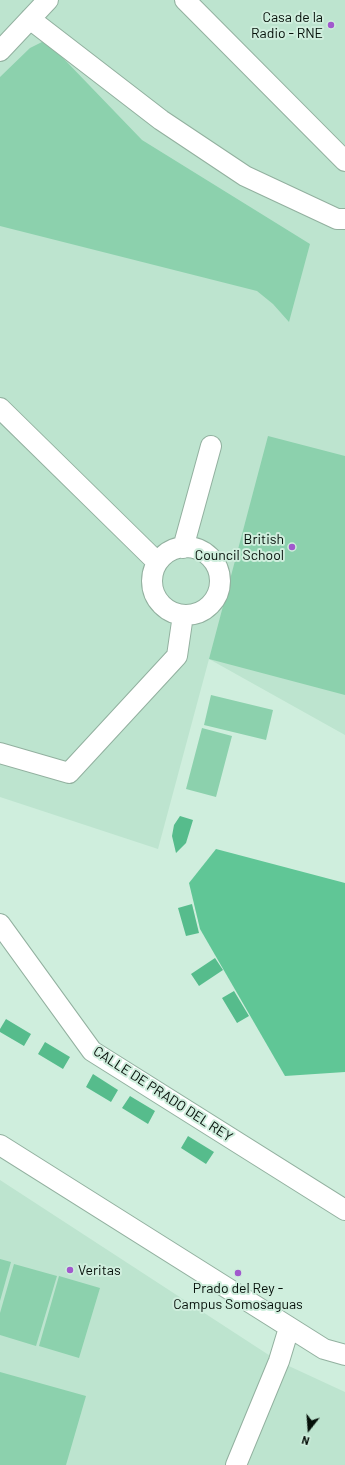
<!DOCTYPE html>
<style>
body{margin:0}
#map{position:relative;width:345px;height:1465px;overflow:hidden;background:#cfeedd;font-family:Barlow,sans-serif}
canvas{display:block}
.north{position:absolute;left:289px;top:1409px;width:40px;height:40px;-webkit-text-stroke:3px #cfeedd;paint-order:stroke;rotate:197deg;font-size:11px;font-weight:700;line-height:16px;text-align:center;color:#050f09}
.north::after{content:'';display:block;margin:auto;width:14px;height:18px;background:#050f09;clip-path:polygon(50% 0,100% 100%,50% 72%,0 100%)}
</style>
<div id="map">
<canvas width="345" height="1465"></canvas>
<div class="north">N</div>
</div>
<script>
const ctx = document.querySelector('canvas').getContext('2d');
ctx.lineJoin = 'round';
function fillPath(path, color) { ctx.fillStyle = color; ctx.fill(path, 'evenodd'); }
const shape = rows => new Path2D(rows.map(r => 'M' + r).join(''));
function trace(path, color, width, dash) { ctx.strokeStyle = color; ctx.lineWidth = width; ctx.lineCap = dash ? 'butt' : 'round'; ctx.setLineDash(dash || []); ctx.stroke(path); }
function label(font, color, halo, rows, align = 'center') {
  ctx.font = font + ' Barlow,sans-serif'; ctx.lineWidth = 4; ctx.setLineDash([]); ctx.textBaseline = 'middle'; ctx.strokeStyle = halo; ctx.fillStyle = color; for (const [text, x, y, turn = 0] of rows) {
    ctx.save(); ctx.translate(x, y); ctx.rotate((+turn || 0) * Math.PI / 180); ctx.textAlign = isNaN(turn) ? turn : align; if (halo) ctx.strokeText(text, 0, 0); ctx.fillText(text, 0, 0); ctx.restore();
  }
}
fillPath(shape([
 [0,0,345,0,345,735,209,659,158,849,0,797],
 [0,1180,278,1361,345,1392,345,1465,0,1465]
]), '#bde4cf');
fillPath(shape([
 [48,39,63,58,142,140,310,244,289,322,273,304,257,291,0,226,0,77,30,48],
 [268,436,345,456,345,695,209,659],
 [211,695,273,710,266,740,204,725],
 [202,728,232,736,216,797,186,789],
 [0,1259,11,1262,0,1301],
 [14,1264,57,1276,36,1346,0,1335,0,1313],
 [59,1276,100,1288,79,1358,39,1346],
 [0,1372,86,1396,66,1465,0,1465]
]), '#8cd1ad');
fillPath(shape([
 [216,849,345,883,345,1072,285,1076,200,929,189,883]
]), '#60c696');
fillPath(shape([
 [180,816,193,820,186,843,176,853,172,836,174,825],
 [192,904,199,933,186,936,178,908],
 [215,958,223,970,199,986,191,974],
 [234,991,249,1016,237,1023,222,998],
 [6,1019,31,1034,24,1046,0,1032,0,1029],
 [45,1042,70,1057,63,1069,38,1054],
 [93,1074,118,1090,111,1102,86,1087],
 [130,1096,155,1111,148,1124,122,1108],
 [188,1136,214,1152,206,1164,181,1148]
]), '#56bc8c');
const minor = shape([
 [185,0,345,161],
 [30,19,161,120,245,176,337,219,345,219],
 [0,51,48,0],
 [0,408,157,562],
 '152 581a34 34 0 1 1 68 0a34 34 0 1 1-68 0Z',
 [183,548,211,446],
 [0,753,69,773,177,656,183,615],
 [0,924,92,1051,345,1210],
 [0,1145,324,1349,345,1355],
 [236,1465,279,1361,289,1328]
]);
trace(minor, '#92b09f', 22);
trace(minor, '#fff', 20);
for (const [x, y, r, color] of [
 [331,25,4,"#a159cd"],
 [292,547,4,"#a159cd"],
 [70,1270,4,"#a159cd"],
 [238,1273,4,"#a159cd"]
]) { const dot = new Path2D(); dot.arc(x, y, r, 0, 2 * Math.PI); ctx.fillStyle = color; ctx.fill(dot); trace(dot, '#cfeedd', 1.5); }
label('14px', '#050f09', '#cfeedd', [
 ["Casa de la",323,17],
 ["Radio - RNE",323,33],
 ["British",284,539],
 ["Council School",284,555],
 ["Veritas",78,1270,"left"],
 ["Prado del Rey -",238,1288,"center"],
 ["Campus Somosaguas",238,1304,"center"]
], 'right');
label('14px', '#050f09', '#cfeedd', [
 ["CALLE DE PRADO DEL REY",163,1094,33]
]);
</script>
